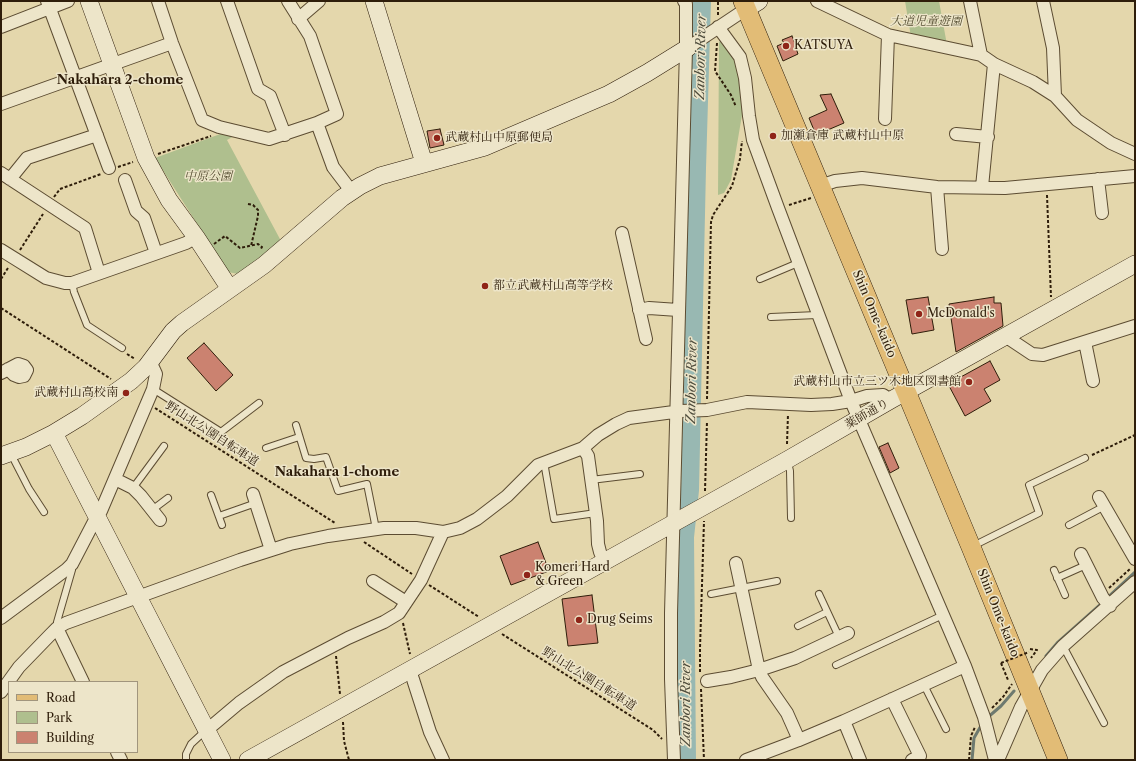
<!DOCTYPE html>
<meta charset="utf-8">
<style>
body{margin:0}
#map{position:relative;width:1136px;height:761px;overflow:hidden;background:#e4d7ac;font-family:"Libre Caslon Text",serif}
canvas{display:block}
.frame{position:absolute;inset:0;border:2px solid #2e1d0a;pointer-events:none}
.legend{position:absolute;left:8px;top:681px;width:130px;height:72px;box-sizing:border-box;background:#ede5c9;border:1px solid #a1957d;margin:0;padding:5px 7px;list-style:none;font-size:12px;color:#2e1d0a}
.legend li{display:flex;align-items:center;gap:8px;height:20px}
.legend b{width:20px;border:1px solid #a1957d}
</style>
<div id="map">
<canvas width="1136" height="761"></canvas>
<div class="frame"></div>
<ul class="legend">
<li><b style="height:5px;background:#e2bc76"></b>Road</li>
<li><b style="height:11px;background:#afbf8e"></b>Park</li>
<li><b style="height:11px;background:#cb8270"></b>Building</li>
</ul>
</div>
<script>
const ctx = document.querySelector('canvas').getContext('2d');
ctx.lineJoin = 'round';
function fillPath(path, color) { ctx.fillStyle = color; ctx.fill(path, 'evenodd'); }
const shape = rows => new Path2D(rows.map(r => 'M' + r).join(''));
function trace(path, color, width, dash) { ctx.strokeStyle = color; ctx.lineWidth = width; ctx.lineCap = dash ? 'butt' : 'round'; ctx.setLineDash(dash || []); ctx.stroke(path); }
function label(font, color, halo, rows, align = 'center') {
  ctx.font = font + ' "Libre Caslon Text","Noto Serif JP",serif'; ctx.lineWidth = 3; ctx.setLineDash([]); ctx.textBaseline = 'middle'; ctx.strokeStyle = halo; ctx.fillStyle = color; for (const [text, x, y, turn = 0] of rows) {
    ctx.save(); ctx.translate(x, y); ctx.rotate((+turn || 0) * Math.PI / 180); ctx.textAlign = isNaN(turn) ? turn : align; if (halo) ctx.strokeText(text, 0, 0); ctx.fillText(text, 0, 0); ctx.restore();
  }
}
fillPath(shape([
 [905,1,939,1,947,45,911,37],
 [722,40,736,62,742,94,742,115,731,180,724,193,718,195,719,42],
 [223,133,234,136,227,140,281,241,238,274,228,272,155,158]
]), '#afbf8e');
trace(shape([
 [1107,598,1135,572],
 [1046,656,1058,642,1103,602],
 [987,718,1001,706,1014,691],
 [972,760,974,738,982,724]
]), '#6e7a6f', 3);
trace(shape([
 [687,760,685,537,690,490,697,168,702,1]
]), '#98b8b2', 18);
const building = shape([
 [792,36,797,48,796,48,798,54,783,61,777,46,784,43,782,40,792,36],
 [831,94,844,123,816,135,809,118,827,110,820,95,831,94],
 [440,129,444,145,430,148,427,131,440,129],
 [928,297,934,330,912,334,906,300,928,297],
 [994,297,994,303,1001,303,1003,326,956,352,949,304,994,297],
 [204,343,233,375,216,391,187,358,204,343],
 [990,361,1000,380,984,389,991,401,965,416,948,384,990,361],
 [888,443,899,468,890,473,879,447,888,443],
 [538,542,549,571,511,585,500,556,538,542],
 [592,595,598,643,568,646,562,599,592,595]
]);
fillPath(building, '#cb8270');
trace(building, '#2e1d0a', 1);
const lane = shape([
 [760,279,798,263],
 [72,283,74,292,87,325,122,348],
 [771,317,817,315],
 [153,389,221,432,259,403],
 [296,425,306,458,314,459,326,457,338,491,367,484,376,529],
 [266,448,299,437],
 [11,454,29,489,44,512],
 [544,462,554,519,596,513],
 [788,462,790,471,791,518],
 [591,480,640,474],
 [133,488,164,446],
 [211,495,222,525],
 [152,510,168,498],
 [219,516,256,503],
 [1069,525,1103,507],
 [973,546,1039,513,1029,485,1085,458],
 [1054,570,1065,595],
 [1057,578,1086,565],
 [711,594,777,581],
 [819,594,839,637],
 [798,626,827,612],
 [57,628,57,622,72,570,72,566],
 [1063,646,1104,723],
 [836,665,943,615],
 [924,685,946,729],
 [186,760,186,754,191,744,205,731]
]);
const street = shape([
 [47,1,109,168],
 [158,1,172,43,202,120,219,127,269,139,317,123,337,114,310,36,288,1],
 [227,1,258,89,270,96,285,135],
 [817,1,888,35,981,55,994,64,1033,82,1055,96,1077,120,1111,143,1135,154],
 [970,1,981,55],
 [1043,1,1053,48,1055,96],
 [298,19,319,1],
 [1,27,68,1],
 [718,27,740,57,745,78,749,116,753,140,778,208,851,401,965,666,984,717,995,760],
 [689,47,746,9],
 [1,104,172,43],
 [885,119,888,35],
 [317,123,333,167,352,192],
 [956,134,988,137],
 [1,173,85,228,99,273],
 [10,179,27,158,97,135],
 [1098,179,1102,213],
 [125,180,136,211,144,218,156,253],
 [820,186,835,181,862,178,937,187,1005,188,1135,176],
 [937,187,942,249],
 [982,187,994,64],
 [622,233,646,339],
 [1,250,46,278,65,283,72,283,186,243,196,237],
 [639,310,649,308,678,310],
 [1005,336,1032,354,1043,355,1135,326],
 [1085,342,1093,381],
 [1,373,18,364,24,366,27,370,24,376,19,377,14,375,8,369],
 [583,448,588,456,597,521,598,544,600,552,604,562],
 [115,479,133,488,141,496,160,520],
 [253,494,271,550],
 [1099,497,1135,559],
 [1081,554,1103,598,1110,606],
 [736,563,759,670,762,677,787,713,799,740],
 [373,581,406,602],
 [1,618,67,569,72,564,97,516,101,511,153,389,156,374,150,361],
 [57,628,83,682],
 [410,670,430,732,443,760],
 [707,681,731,677,759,670,795,658,848,633],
 [1,692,19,667,50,635,57,628,66,623,240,560,290,544,328,536,384,528,416,528,443,532,460,528,477,519,507,496,538,465,583,448,598,435,616,424,629,418,681,411,707,410,747,402,811,405,832,404,851,401,867,396,883,395,891,400],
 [892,699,920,756,912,760],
 [207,730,239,703,283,672,348,638,384,622,399,613,421,580,443,532],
 [117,752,121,760],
 [674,760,671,679,671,613,686,49,686,4,684,1],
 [746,760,799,740,844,721],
 [860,760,844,721,965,666],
 [998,760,1021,707,1042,670,1063,646,1135,582]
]);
const secondary = shape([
 [89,1,146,158,169,200,196,237,230,289],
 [374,1,424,163],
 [746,9,759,1],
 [54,433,222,760],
 [1,456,26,447,54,433,82,416,131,381,146,367,173,331,182,323,264,265,342,198,360,186,380,176,485,147,609,94,647,73,689,47],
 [248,760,787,460,891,400,1135,264]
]);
const primary = shape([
 [743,1,971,547,1058,760]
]);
trace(lane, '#5c4c32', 8);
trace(street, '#5c4c32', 14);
trace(secondary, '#2e1d0a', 18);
trace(primary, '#2e1d0a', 20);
trace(shape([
 [718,15,718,1],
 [717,43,715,71,731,95,736,107],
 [158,154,211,136],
 [118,167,133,162],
 [1047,195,1051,297],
 [54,197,60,189,101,174],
 [248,204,253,205,258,210,258,216,251,246],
 [789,205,811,198],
 [214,244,225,236,240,248,258,244,262,247,260,250],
 [20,250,43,214],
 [1,279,8,268],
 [1,308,111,379],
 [127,354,135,359],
 [707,399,711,222,713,215,732,186,740,159,742,141],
 [155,408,335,523],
 [787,444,788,414],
 [1092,455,1135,435],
 [705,491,707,421],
 [364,542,412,574],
 [429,585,479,617],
 [1109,588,1131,568],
 [403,623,410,654],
 [502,634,653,730,662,739],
 [1030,649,1037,650,1031,658],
 [336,656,340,694],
 [1001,663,1008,680],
 [700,672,700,648,704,521],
 [701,689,704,760],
 [992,708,1003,697,1012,684],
 [343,722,344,741,349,760],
 [969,760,971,736,975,727]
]), '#2e1d0a', 2, [3, 2]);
trace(lane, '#ede5c9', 6);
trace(street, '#ede5c9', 12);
trace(secondary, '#ede5c9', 17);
trace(primary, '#e2bc76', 19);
trace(shape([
 [1001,663,1029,652]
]), '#2e1d0a', 2, [3, 2]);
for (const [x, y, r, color] of [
 [786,46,4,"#8f2418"],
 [773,136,4,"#8f2418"],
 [437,138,4,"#8f2418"],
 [485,286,4,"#8f2418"],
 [919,314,4,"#8f2418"],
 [969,382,4,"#8f2418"],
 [126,393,4,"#8f2418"],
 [527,575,4,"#8f2418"],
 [579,620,4,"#8f2418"]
]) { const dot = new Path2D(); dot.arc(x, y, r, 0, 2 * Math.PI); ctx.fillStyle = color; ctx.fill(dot); trace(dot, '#ede5c9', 1.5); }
label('italic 12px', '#554e32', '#ede5c9', [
 ["大道児童遊園",926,22],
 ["中原公園",208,177]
]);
label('12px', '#2e1d0a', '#ede5c9', [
 ["KATSUYA",794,46],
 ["加瀬倉庫 武蔵村山中原",781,136],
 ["武蔵村山中原郵便局",445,138],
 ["都立武蔵村山高等学校",493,286],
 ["McDonald's",927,314],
 ["武蔵村山市立三ツ木地区図書館",961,382,"right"],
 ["武蔵村山高校南",118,393,"right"],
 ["Komeri Hard",535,568],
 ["& Green",535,582],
 ["Drug Seims",587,620]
], 'left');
label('12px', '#2e1d0a', '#ede5c9', [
 ["Shin Ome-kaido",874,314,67],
 ["薬師通り",867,414,-30],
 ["野山北公園自転車道",212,434,33],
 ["Shin Ome-kaido",998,613,68],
 ["野山北公園自転車道",589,679,32]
]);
label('italic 13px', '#4e4c3c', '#ede5c9', [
 ["Zanbori River",701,57,-89],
 ["Zanbori River",692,381,-89],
 ["Zanbori River",686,704,-90]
]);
label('bold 13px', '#2e1d0a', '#ede5c9', [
 ["Nakahara 2-chome",120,80],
 ["Nakahara 1-chome",337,472]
]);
</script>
